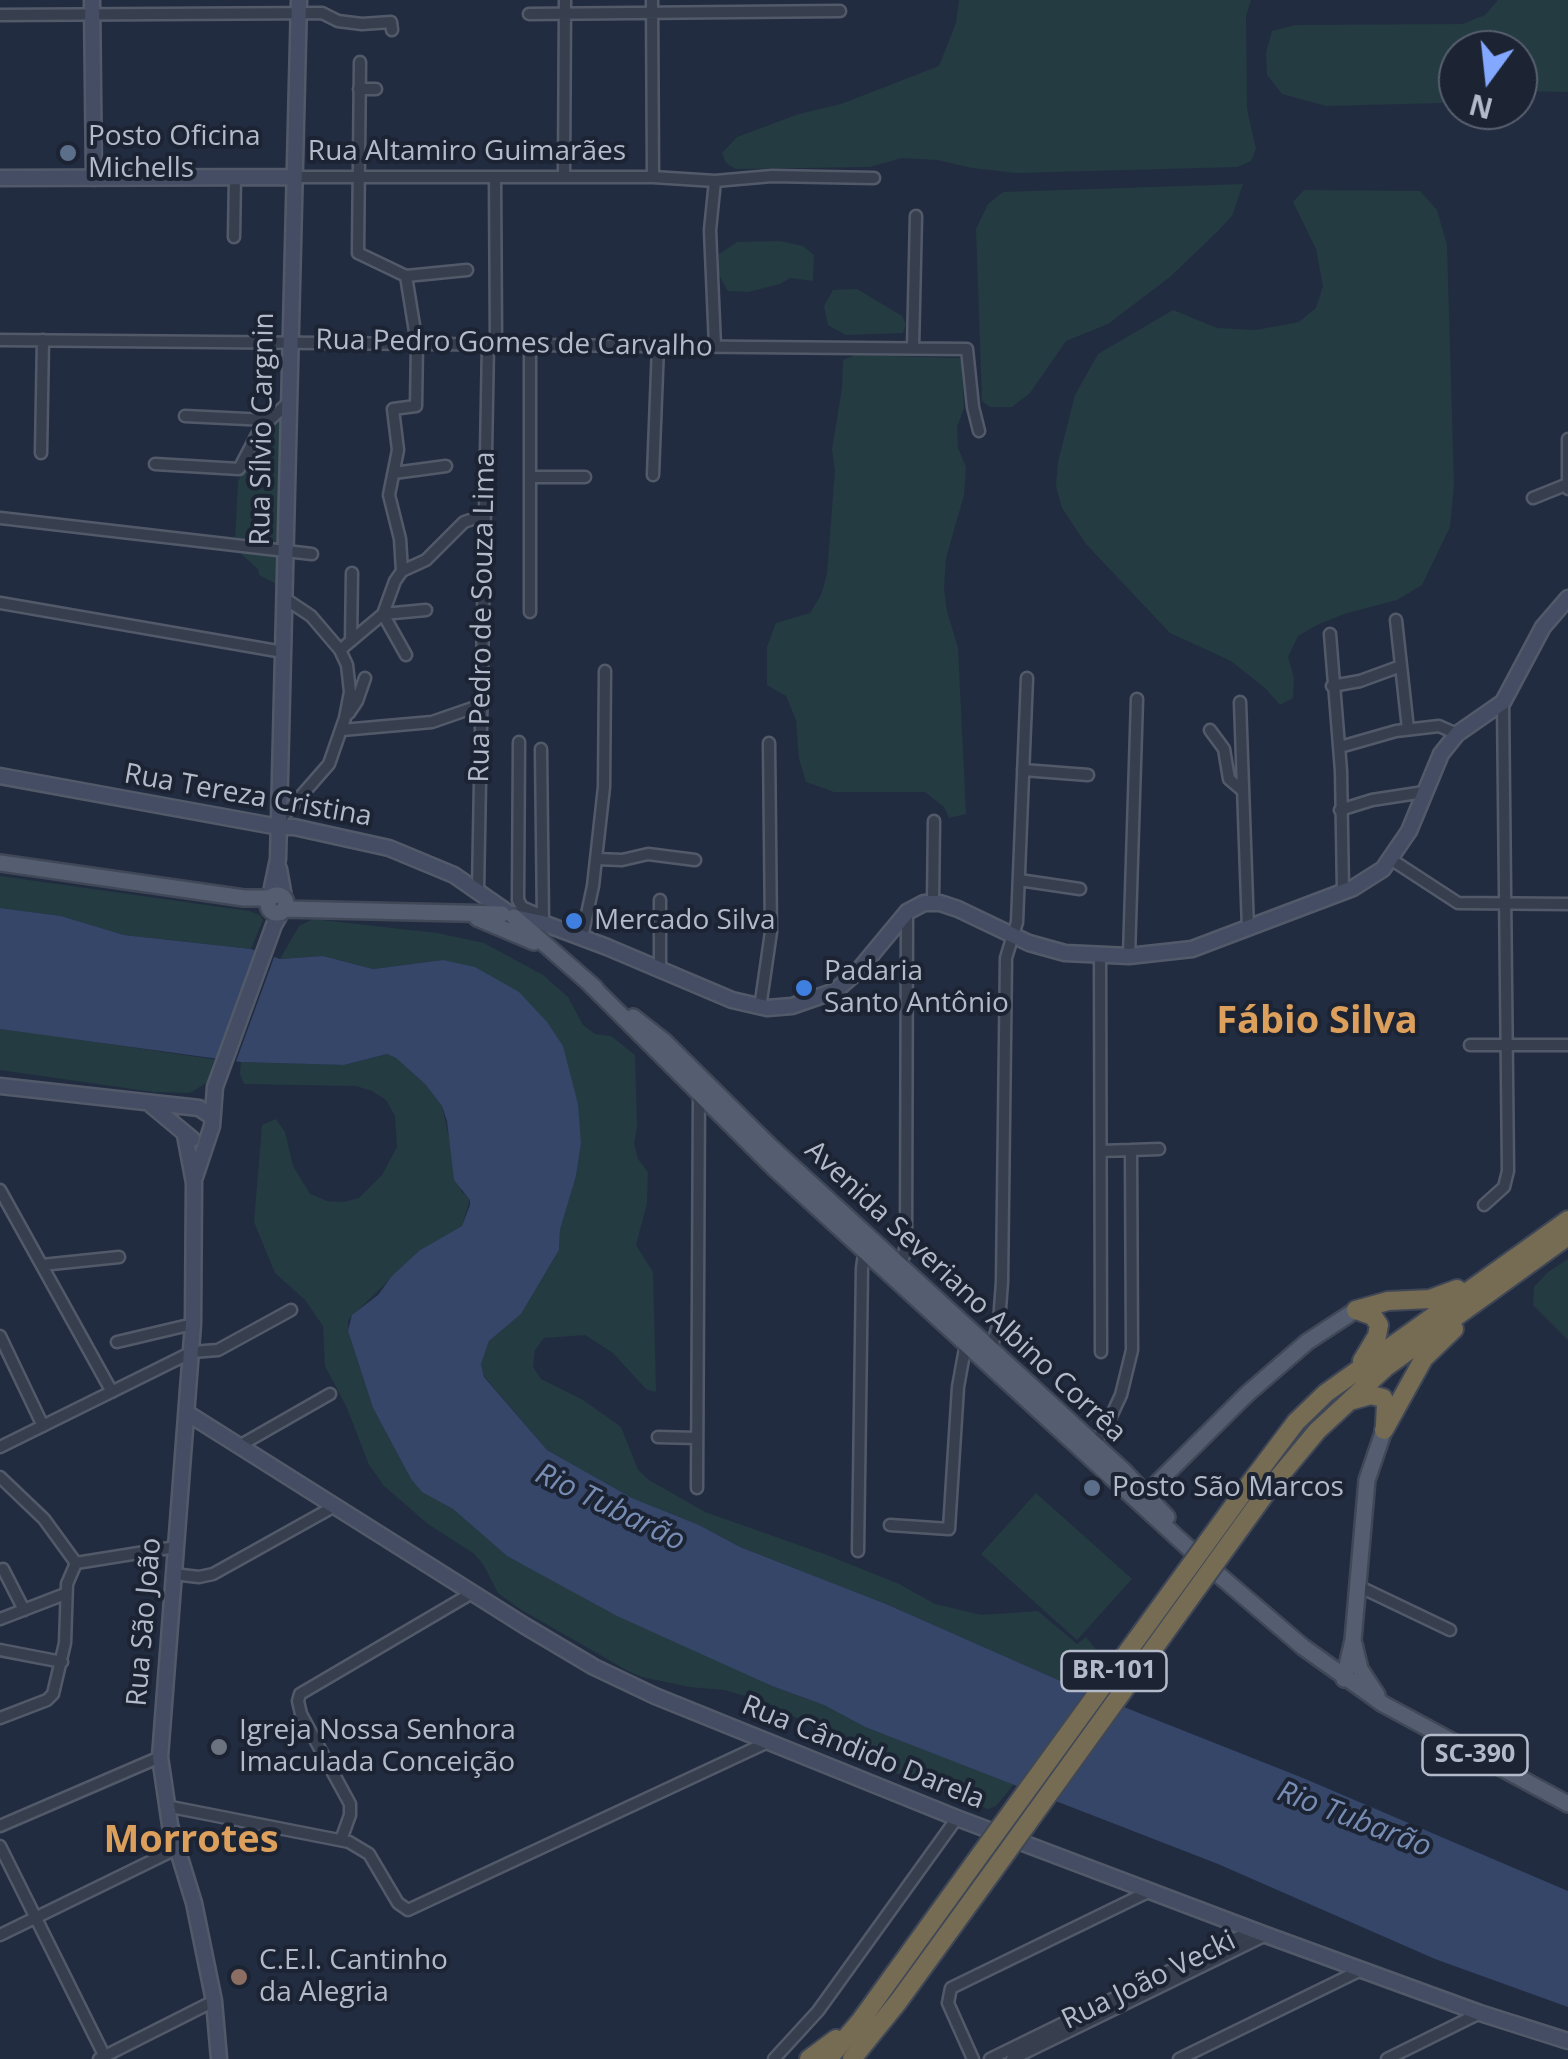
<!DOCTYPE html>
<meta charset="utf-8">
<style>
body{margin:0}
#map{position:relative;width:1568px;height:2059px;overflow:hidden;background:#222c40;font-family:"Open Sans",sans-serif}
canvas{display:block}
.north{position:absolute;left:1438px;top:30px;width:100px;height:100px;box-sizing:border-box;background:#1c2434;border:2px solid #586070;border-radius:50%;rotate:195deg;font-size:28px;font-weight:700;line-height:40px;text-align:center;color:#b3baca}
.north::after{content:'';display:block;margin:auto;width:35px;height:45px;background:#83a8ff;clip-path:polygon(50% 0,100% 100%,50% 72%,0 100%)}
</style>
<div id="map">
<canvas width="1568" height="2059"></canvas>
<div class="north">N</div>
</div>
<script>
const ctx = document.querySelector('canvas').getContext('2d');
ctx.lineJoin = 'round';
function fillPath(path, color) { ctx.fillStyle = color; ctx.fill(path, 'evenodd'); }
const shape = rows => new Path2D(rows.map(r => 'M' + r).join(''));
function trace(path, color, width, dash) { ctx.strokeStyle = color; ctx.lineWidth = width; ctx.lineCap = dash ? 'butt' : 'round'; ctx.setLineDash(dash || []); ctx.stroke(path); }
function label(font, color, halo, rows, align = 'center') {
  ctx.font = font + ' "Open Sans",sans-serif'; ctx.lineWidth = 8; ctx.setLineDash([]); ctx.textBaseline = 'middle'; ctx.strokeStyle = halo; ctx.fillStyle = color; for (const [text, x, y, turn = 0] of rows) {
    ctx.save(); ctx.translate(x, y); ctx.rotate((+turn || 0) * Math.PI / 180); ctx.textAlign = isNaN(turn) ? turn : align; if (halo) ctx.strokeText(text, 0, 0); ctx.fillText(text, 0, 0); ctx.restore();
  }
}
fillPath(shape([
 [959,0,1251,0,1246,16,1247,109,1256,149,1251,161,1237,167,1016,173,972,168,937,160,902,158,870,167,736,169,726,163,722,153,737,137,799,114,841,104,939,66,956,23],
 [1498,0,1568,0,1568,92,1518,91,1518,50,1458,50,1458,100,1443,103,1326,106,1282,94,1267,75,1266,52,1272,31,1295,25,1462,24,1485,15],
 [1243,184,1232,216,1218,231,1170,277,1108,324,1066,341,1030,393,1012,407,990,407,982,401,976,229,988,204,1003,192],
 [1304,190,1420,191,1437,210,1447,245,1454,485,1450,527,1422,585,1397,600,1344,614,1317,625,1298,636,1288,657,1294,678,1293,698,1280,705,1266,689,1231,661,1170,633,1086,544,1062,508,1056,486,1058,462,1075,395,1098,354,1173,310,1217,328,1256,330,1299,322,1316,308,1323,286,1316,249,1293,202],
 [780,241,803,246,814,255,813,281,790,278,780,284,748,292,728,291,719,275,719,254,737,242],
 [857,289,902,316,906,324,903,333,846,335,828,325,824,306,833,290],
 [855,355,960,358,962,365,964,408,957,427,958,448,966,467,964,495,946,558,944,589,947,611,958,648,966,814,949,818,944,807,925,792,834,792,806,782,799,759,796,720,786,696,767,685,767,647,776,623,810,613,821,595,827,574,835,470,832,449,842,388,843,360],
 [282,414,279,547,235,542,238,481,265,432],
 [239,552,279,556,278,585,259,575,258,569],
 [0,876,249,911,260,915,263,920,251,949,124,935,61,916,0,908],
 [313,919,437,933,484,943,543,975,568,997,583,1025,595,1034,611,1036,635,1055,637,1127,634,1143,638,1159,648,1172,647,1203,636,1245,653,1272,656,1392,646,1389,613,1353,585,1335,544,1338,535,1350,533,1367,541,1379,583,1400,621,1427,638,1470,649,1480,705,1512,827,1555,899,1584,935,1604,982,1615,1038,1611,1077,1644,1086,1637,1101,1656,1081,1690,886,1604,740,1547,699,1525,632,1498,547,1450,484,1376,481,1364,489,1341,521,1314,559,1250,560,1230,576,1176,581,1144,443,960,373,969,323,956,280,959,299,926],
 [0,1029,20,1031,218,1060,208,1082,190,1093,153,1092,0,1070],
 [387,1054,396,1058,425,1084,442,1106,461,1191,470,1199,462,1226,420,1250,348,1320,348,1331,373,1408,411,1479,422,1491,453,1509,507,1556,772,1686,824,1705,865,1727,1014,1784,996,1806,988,1809,850,1755,801,1720,763,1701,724,1690,689,1687,642,1677,628,1671,520,1609,498,1593,483,1564,473,1553,428,1524,384,1486,369,1465,347,1408,325,1366,323,1326,305,1300,275,1273,254,1222,262,1125,276,1119,285,1132,293,1166,310,1194,327,1201,344,1202,359,1198,382,1175,397,1147,395,1116,386,1100,372,1091,356,1086,244,1084,240,1074,241,1062,344,1065],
 [1568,1259,1568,1340,1533,1305,1534,1287,1548,1272],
 [1036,1493,1132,1579,1077,1640,981,1554]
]), '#243b41');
fillPath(shape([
 [0,908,61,916,124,935,251,949,280,959,323,956,373,969,443,960,475,967,519,992,547,1022,563,1046,578,1104,581,1144,576,1176,560,1230,559,1250,521,1314,489,1341,481,1364,484,1377,547,1450,632,1498,699,1525,740,1547,886,1604,1081,1690,1303,1778,1568,1891,1568,2007,1435,1959,1218,1864,865,1727,824,1705,772,1686,617,1616,507,1556,453,1509,422,1492,411,1479,373,1408,348,1331,352,1315,378,1295,392,1276,420,1250,462,1226,470,1205,470,1200,454,1180,447,1121,442,1106,425,1084,396,1058,387,1054,344,1065,241,1062,0,1029]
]), '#354668');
fillPath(shape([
 [257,946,276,952,234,1067,214,1065]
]), '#222c40');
const street = shape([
 [652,0,653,177],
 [529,14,840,11],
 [0,15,322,13,338,21,362,24,391,22,392,30],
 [360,62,358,253,406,276,467,270],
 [359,89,376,89],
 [294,177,653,177,715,181,772,176,874,178],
 [495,177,496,344],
 [564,177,565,0],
 [234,237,235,177],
 [0,340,967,349,973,407,979,431],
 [715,346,710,230,715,181],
 [913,348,916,216],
 [185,416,267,420],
 [1568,439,1568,489],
 [41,453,43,340],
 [155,464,239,469,260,429,289,402],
 [394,473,446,466],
 [653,475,658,346],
 [530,477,585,477],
 [1533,498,1568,484],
 [0,518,312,554],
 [402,571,400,539,389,495,398,450,393,409,416,406,417,344,406,276],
 [0,603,283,652],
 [530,612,530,344],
 [1396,620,1408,729],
 [1330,634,1341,771,1343,891],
 [351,641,352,573],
 [340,650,383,614,395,581,402,571,426,560,464,522,485,515],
 [406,655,383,614,426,610],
 [1332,686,1360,681,1401,666],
 [1240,702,1248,929],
 [349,713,357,701,365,678],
 [342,730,432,722,481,705],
 [1210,730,1224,749,1229,779,1243,791],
 [519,742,518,900,522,907,538,914,543,923],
 [1340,747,1396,731,1439,726,1457,734],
 [541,749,543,922],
 [1023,770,1088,775],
 [1340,810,1372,800,1424,792],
 [280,820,329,764,345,718,350,692,347,665,340,650,311,616,284,598],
 [597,859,622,860,648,854,695,860],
 [1392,860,1458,903,1568,904],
 [1019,880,1080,889],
 [478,890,488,344],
 [660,900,660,970],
 [933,902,934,821],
 [582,937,593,886,604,787,605,671],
 [1100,956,1101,1352],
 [1129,956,1137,699],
 [760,1008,771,932,769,743],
 [1470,1045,1568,1045],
 [1131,1150,1159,1149],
 [0,1190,112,1392],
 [1484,1205,1504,1187,1508,1171,1503,702],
 [42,1265,119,1257],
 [897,1266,904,1256,906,1241,907,912],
 [0,1336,43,1426],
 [117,1342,193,1324],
 [991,1349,999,1322,1002,1282,1006,958,1017,922,1027,678],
 [658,1437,697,1438],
 [1093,1445,1106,1427,1121,1395,1132,1350,1131,1150,1101,1151],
 [239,1446,330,1394],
 [0,1447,192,1352,218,1350,291,1310],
 [0,1477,44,1519,76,1563,67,1584,65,1643,53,1694,47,1700,0,1718],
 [697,1488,699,1090],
 [890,1525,949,1529,958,1387,966,1343],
 [858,1551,862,1268,865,1247],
 [76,1563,176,1547],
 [3,1569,24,1610],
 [173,1574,199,1577,213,1574,335,1506],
 [1358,1586,1450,1630],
 [0,1619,65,1594],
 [0,1650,62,1662],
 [166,1806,349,1842,369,1854,398,1903,408,1910,768,1742],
 [0,1826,160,1757],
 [341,1840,350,1815,350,1804,301,1714,298,1701,300,1694,472,1593],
 [0,1846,106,2059],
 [0,1935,176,1849],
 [99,2059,214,2001],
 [774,2059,818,2011,957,1818],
 [973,2059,948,2003,951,1988,1150,1891],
 [990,2059,1253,1930],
 [1012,2059,1266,1935],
 [1179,2059,1361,1970],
 [1387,2059,1480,2013]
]);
const secondary = shape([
 [92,0,94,178],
 [0,178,294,177],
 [0,776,279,827,294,827,389,848,454,875,510,914],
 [279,869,284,897],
 [270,897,278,859,299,0],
 [514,917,543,923,607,947,732,1000,767,1008,792,1006,835,991,858,971,907,912,924,903,940,903,958,909,1029,943,1065,953,1129,956,1192,949,1353,888,1383,869,1409,831,1441,754,1457,734,1503,702,1543,627,1568,598],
 [0,1086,199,1108,211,1116],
 [151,1105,192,1139],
 [185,1135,194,1183,193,1324,160,1757,170,1825,194,1903,214,2001,219,2059],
 [195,1177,212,1126,215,1087,274,925,282,911],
 [187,1413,525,1626,594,1667,655,1696,957,1818,1266,1935,1480,2013,1568,2041]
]);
const primary = shape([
 [0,863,244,898,269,898],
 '268 904a9 9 0 1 1 18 0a9 9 0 1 1-18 0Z',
 [284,909,502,914],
 [514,917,595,988],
 [477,918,534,942],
 [589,983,775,1169,1205,1563,1303,1647,1383,1704,1568,1804],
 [633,1017,665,1042,770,1146,1124,1471,1167,1517],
 [1142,1498,1247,1394,1307,1342,1356,1310],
 [1354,1644,1360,1669,1377,1695],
 [1344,1679,1353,1640,1367,1480,1384,1430]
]);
const highway = shape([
 [1356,1310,1388,1301,1430,1299,1457,1289],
 [1356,1310,1373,1316,1379,1325,1377,1336,1362,1361],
 [1353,1400,1371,1395,1383,1398,1386,1404,1385,1425],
 [1384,1430,1424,1358,1454,1329],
 [1253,1479,1296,1422,1326,1393,1568,1220],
 [1268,1490,1317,1431,1386,1367,1568,1236],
 [809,2059,836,2039],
 [828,2059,861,2020,975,1862],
 [852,2059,898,2002,991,1874]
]);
trace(street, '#525a6a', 15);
trace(secondary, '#525a6a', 19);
trace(primary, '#404858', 20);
trace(highway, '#3f4757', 22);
trace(street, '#373f4f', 10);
trace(secondary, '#444d63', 14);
trace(primary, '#555e70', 15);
trace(highway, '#766b53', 18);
const highwayBridge = shape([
 [975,1862,1253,1479],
 [991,1874,1268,1490]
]);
trace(highwayBridge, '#3f4757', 22, []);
trace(highwayBridge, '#766b53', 18);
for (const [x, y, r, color] of [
 [68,153,10,"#5c6f8a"],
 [574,921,10,"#3f7fe0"],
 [804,988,10,"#3f7fe0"],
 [1092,1488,10,"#5c6f8a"],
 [219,1747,10,"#6b7280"],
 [239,1977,10,"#8d6e63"]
]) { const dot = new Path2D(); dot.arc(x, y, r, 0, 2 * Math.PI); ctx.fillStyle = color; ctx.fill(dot); trace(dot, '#1c2434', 4); }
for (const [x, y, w] of [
 [1114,1671,105],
 [1475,1755,105]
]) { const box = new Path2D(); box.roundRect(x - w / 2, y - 20, w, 40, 8); ctx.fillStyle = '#1c2434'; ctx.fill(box); trace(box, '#b3baca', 2.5); }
label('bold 25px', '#b3baca', null, [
 ["BR-101",1114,1671],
 ["SC-390",1475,1755]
]);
label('28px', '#b3baca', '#1c2434', [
 ["Posto Oficina",88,137],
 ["Michells",88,169],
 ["Mercado Silva",594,921],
 ["Padaria",824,972],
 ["Santo Antônio",824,1004],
 ["Posto São Marcos",1112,1488],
 ["Igreja Nossa Senhora",239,1731],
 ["Imaculada Conceição",239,1763],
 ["C.E.I. Cantinho",259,1961],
 ["da Alegria",259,1993]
], 'left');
label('28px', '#b3baca', '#1c2434', [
 ["Rua Altamiro Guimarães",467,152],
 ["Rua Pedro Gomes de Carvalho",514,344,1],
 ["Rua Sílvio Cargnin",263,429,-89],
 ["Rua Pedro de Souza Lima",483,617,-89],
 ["Rua Tereza Cristina",248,796,10],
 ["Avenida Severiano Albino Corrêa",965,1292,43],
 ["Rua São João",145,1622,-85],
 ["Rua Cândido Darela",863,1753,22],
 ["Rua João Vecki",1149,1981,-26]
]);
label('italic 30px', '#788db4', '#1c2434', [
 ["Rio Tubarão",610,1508,26],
 ["Rio Tubarão",1354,1820,21]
]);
label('bold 38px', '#dc9f5c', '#1c2434', [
 ["Fábio Silva",1317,1022],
 ["Morrotes",191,1841]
]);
</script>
